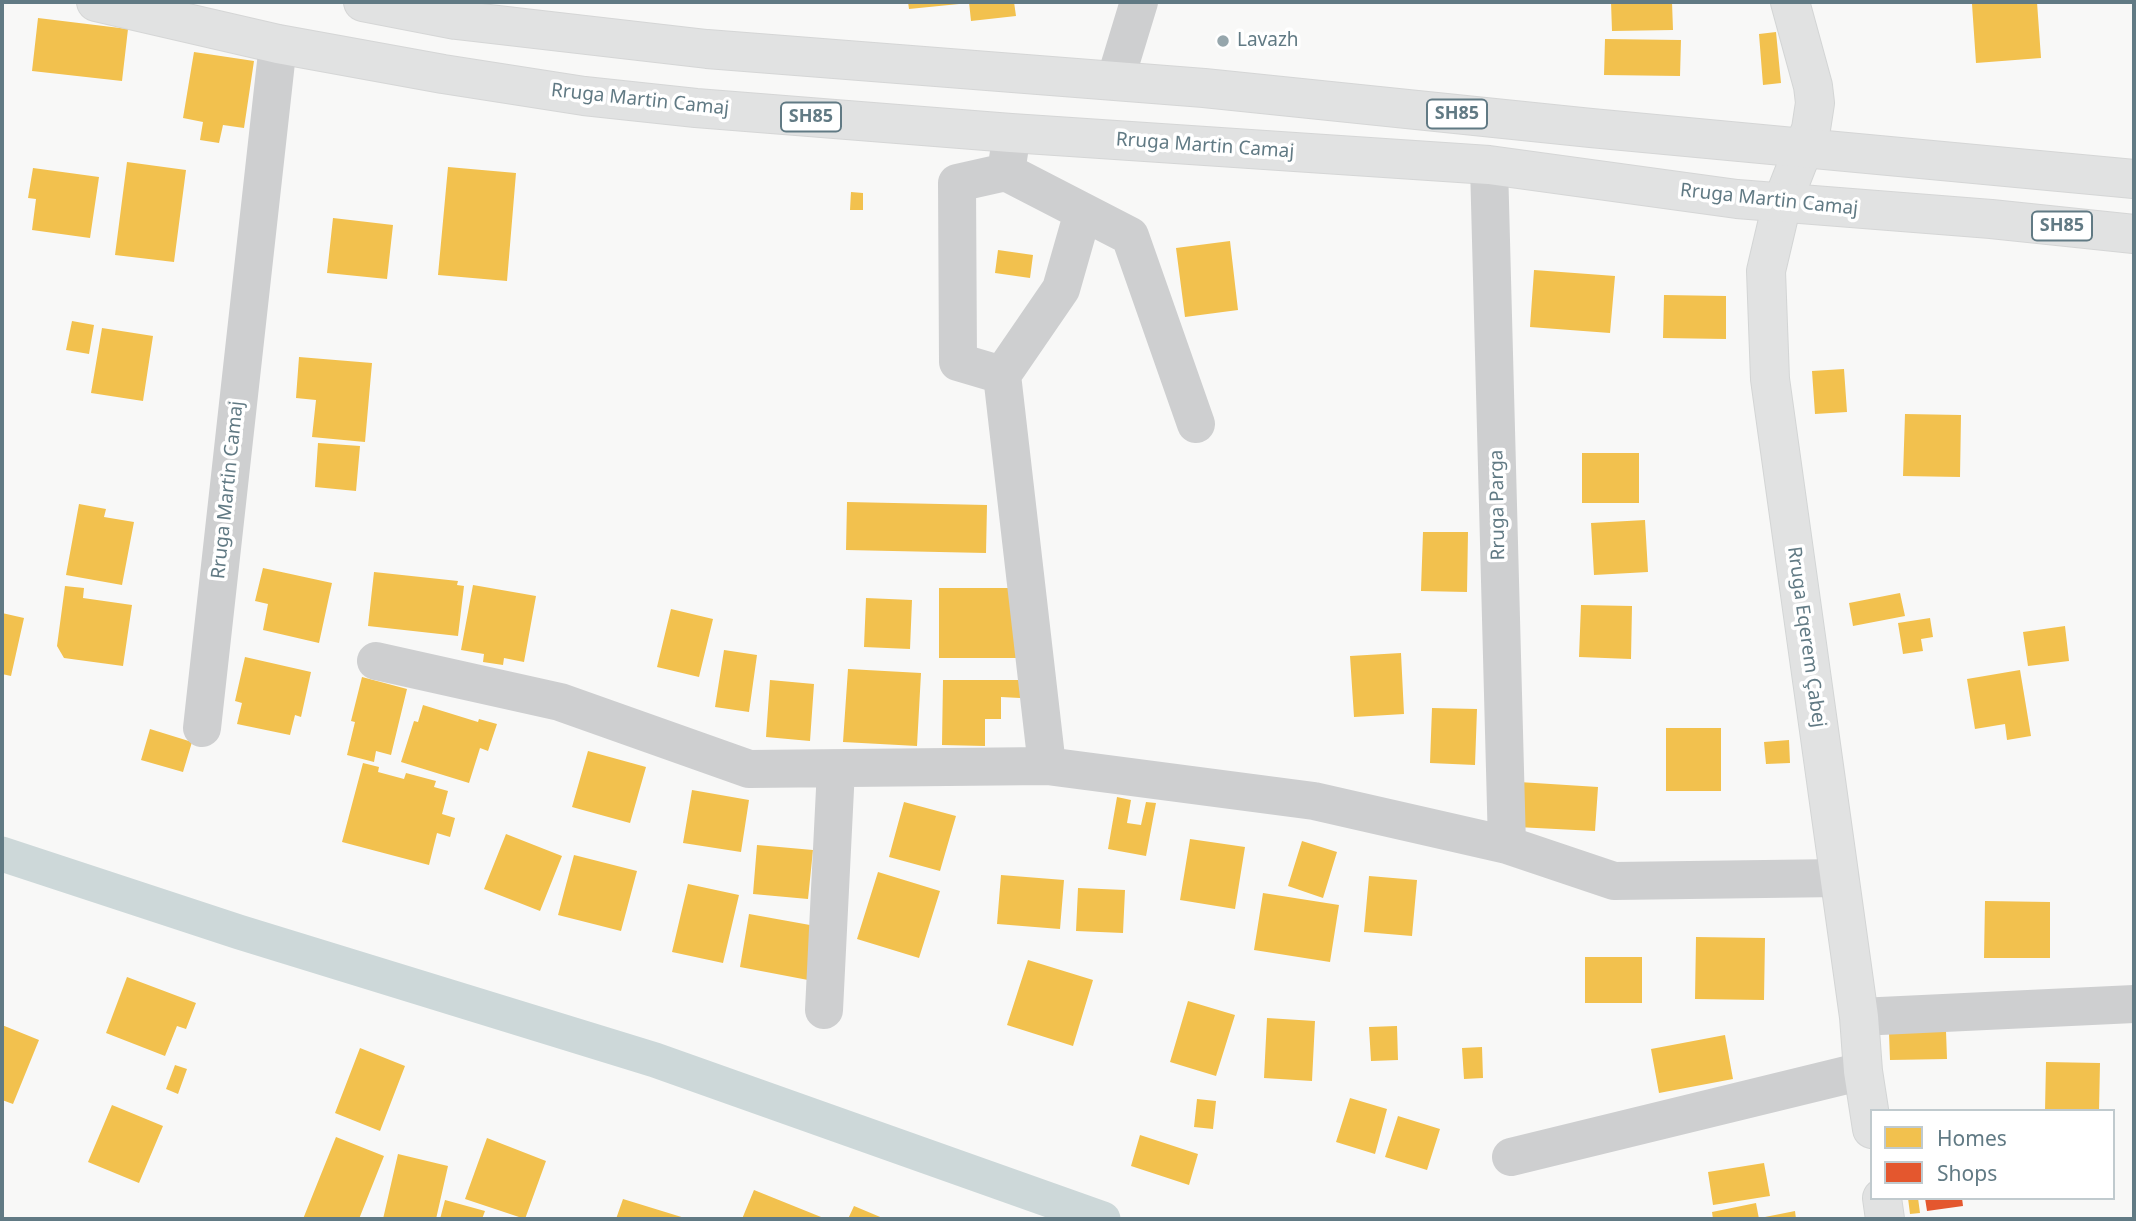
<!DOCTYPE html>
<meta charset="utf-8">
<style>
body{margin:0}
#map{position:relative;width:2136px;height:1221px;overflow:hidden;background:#f8f8f7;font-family:"Noto Sans",sans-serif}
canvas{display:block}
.frame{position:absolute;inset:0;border:4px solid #617a84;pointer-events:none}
.legend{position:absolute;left:1870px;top:1109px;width:245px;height:91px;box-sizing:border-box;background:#fff;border:2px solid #c0cace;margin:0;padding:9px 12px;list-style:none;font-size:21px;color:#617a84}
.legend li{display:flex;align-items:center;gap:14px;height:35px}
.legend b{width:35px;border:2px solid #c0cace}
</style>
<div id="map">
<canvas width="2136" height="1221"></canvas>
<div class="frame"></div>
<ul class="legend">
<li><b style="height:19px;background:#f2c14e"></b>Homes</li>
<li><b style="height:19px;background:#e4572e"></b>Shops</li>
</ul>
</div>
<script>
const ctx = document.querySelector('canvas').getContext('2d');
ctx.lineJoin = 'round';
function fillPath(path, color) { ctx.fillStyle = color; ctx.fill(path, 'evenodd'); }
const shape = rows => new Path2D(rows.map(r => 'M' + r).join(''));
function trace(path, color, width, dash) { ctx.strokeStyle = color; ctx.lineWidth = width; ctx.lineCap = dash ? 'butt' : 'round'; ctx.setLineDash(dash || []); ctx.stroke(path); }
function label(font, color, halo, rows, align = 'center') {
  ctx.font = font + ' "Noto Sans",sans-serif'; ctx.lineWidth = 7; ctx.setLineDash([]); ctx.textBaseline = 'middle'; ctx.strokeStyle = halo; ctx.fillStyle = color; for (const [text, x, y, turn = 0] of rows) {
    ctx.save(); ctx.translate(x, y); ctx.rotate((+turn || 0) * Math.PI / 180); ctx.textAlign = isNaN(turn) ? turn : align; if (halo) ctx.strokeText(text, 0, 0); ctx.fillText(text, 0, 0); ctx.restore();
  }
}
fillPath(shape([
 [908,2,959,2,959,4,909,9],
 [969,2,1014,2,1016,16,971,21],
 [1611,2,1672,2,1673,30,1612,31],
 [2000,2,2037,2,2041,58,1976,63,1972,4],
 [38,18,128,29,122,81,32,71],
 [1776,32,1781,83,1763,85,1759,34],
 [1605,39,1681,40,1680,76,1604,75],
 [194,52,254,61,244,128,223,125,219,143,200,140,203,122,183,118],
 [127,162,186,170,174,262,115,255],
 [448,167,516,173,507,281,438,275],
 [33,168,99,177,90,238,32,230,36,199,28,198],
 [851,192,863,193,863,210,850,210],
 [333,218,393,225,387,279,327,273],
 [1230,241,1238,310,1185,317,1176,248],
 [998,250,1033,255,1030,278,995,273],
 [1534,270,1615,276,1610,333,1530,327],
 [1664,295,1726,296,1726,339,1663,338],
 [72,321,94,325,89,354,66,350],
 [102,328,153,336,143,401,91,393],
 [299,357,372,363,365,442,312,437,316,400,296,398],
 [1844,369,1847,412,1815,414,1812,371],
 [1905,414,1961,415,1960,477,1903,476],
 [318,443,360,446,356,491,315,487],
 [1582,453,1639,453,1639,503,1582,503],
 [847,502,987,505,986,553,846,550],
 [79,504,106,509,104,517,134,522,122,585,66,575],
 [1645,520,1648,572,1594,575,1591,523],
 [1423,532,1468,532,1467,592,1421,591],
 [263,568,332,583,319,643,263,630,268,604,255,601],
 [374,572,458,581,457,585,464,586,458,636,368,626],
 [473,585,536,596,524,662,504,658,503,665,483,662,484,654,461,650],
 [65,586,84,588,83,598,132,605,123,666,64,658,57,646],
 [939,588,1016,588,1016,658,939,658],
 [1900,593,1905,616,1853,626,1849,603],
 [866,598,912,600,910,649,864,647],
 [1581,605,1632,606,1631,659,1579,657],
 [671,609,713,619,699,677,657,667],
 [2,613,24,618,11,676,2,674],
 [1930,618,1933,637,1921,639,1923,651,1903,654,1898,623],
 [2065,626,2069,661,2028,666,2023,632],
 [724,650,757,655,749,712,715,707],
 [1401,653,1404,714,1354,717,1350,656],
 [245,657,311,672,301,717,295,715,290,735,237,724,242,703,235,701],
 [848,669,921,673,917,746,843,742],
 [2020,670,2031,736,2007,740,2005,724,1975,729,1967,679],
 [362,677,407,689,391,755,376,751,374,762,347,755,355,722,351,721],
 [770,680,814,684,810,741,766,737],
 [943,680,1020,680,1020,698,1001,697,1001,719,985,719,985,746,942,745],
 [423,705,478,722,479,719,497,724,488,751,480,748,469,783,401,762,414,721,418,722],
 [1432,708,1477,709,1475,765,1430,763],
 [1666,728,1721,728,1721,791,1666,791],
 [150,729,192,742,183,772,141,760],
 [1789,740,1790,763,1766,764,1764,742],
 [588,751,646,767,630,823,572,807],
 [363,763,379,767,378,772,404,779,406,773,436,781,434,787,448,791,442,814,455,818,450,837,437,833,429,865,342,842],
 [1519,782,1598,787,1595,831,1517,827],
 [692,790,749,800,741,852,683,843],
 [1117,797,1131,800,1127,823,1141,825,1146,802,1156,803,1146,856,1108,849],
 [904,802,956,816,940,871,889,857],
 [506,834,562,856,540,911,484,889],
 [1190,839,1245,847,1235,909,1180,900],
 [1302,841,1337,852,1323,898,1288,886],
 [757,845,813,850,808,899,753,894],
 [574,855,637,871,621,931,558,915],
 [878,872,940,891,919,958,857,939],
 [1001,875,1064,880,1060,929,997,924],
 [1369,876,1417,880,1412,936,1364,932],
 [688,884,739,895,723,963,672,952],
 [1078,888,1125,890,1123,933,1076,931],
 [1263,893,1339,905,1330,962,1254,950],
 [1985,901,2050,902,2050,958,1984,958],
 [749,914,821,927,808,980,740,967],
 [1696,937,1765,938,1764,1000,1695,999],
 [1585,957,1642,957,1642,1003,1585,1003],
 [1028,960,1093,980,1073,1046,1007,1025],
 [127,977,196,1003,186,1029,177,1026,165,1056,106,1033],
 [1188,1001,1235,1015,1216,1076,1170,1062],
 [1267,1018,1315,1021,1312,1081,1264,1078],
 [2,1025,39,1040,13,1104,2,1100],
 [1397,1026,1398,1060,1371,1061,1369,1027],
 [1946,1031,1947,1059,1890,1060,1889,1033],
 [1725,1035,1733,1079,1659,1093,1651,1049],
 [1482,1047,1483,1078,1464,1079,1462,1048],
 [360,1048,405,1066,380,1131,335,1113],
 [2046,1062,2100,1063,2099,1111,2045,1111],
 [175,1065,187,1069,178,1094,166,1089],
 [1350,1098,1387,1109,1375,1154,1336,1142],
 [1197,1099,1216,1101,1213,1129,1194,1127],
 [112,1105,163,1126,139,1183,88,1162],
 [1398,1116,1440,1129,1427,1170,1385,1157],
 [1140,1135,1198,1154,1189,1185,1131,1166],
 [336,1137,384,1156,359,1219,303,1219],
 [487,1138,546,1161,525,1219,465,1199],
 [398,1154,448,1166,436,1219,383,1219],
 [1764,1163,1770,1196,1713,1205,1708,1172],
 [754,1190,826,1219,742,1219],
 [1908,1198,1918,1198,1920,1213,1910,1214],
 [623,1199,688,1219,616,1219],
 [445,1200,485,1211,482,1219,440,1219],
 [1756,1203,1759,1219,1713,1219,1712,1212],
 [854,1206,885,1219,848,1219],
 [1795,1211,1796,1219,1760,1219,1760,1218]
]), '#f2c14e');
fillPath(shape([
 [1925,1198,1962,1198,1963,1206,1927,1211]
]), '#e4572e');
trace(shape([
 [2,854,239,932,655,1060,1103,1219]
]), '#cdd8d9', 35);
const major = shape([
 [1790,2,1813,86,1815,103,1811,129,1782,203,1766,271,1770,379,1859,1017,1863,1071,1872,1129],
 [1882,1198,1885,1219]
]);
const highway = shape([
 [96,2,278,44,443,74,584,96,696,108,1011,133,1489,165,1737,199,1991,219,2134,234],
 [363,2,456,20,707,49,1204,88,1591,128,2134,179]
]);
trace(major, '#d3d5d5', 40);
trace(highway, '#d5d6d6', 40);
trace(shape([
 [1115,81,1139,2],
 [1010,146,1006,172,1130,236,1196,424],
 [1489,165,1507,845],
 [1006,172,957,183,958,362,1002,375,1061,289,1083,212],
 [1002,375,1047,766],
 [376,661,560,702,749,769,1047,766,1314,801,1507,845,1614,881,1840,878],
 [202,728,278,44],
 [824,1010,836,769],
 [1859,1017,2134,1004],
 [1511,1157,1863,1071]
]), '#cecfd0', 38);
trace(major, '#e1e2e2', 38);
trace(highway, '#e1e2e2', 38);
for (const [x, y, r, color] of [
 [1223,41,7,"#96a6ac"]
]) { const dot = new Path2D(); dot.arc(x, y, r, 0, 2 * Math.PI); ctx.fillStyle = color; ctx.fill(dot); trace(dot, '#fff', 2.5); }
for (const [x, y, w] of [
 [1457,114,60],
 [811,117,60],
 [2062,226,60]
]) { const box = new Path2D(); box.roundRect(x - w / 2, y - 14.5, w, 29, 5); ctx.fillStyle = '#fff'; ctx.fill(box); trace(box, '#617a84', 2); }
label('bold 18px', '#617a84', null, [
 ["SH85",1457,114],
 ["SH85",811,117],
 ["SH85",2062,226]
]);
label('19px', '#617a84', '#fff', [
 ["Lavazh",1237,41]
], 'left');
label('19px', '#617a84', '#fff', [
 ["Rruga Martin Camaj",640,100,6],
 ["Rruga Martin Camaj",1205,146,4],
 ["Rruga Martin Camaj",1769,200,6],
 ["Rruga Martin Camaj",228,490,-84],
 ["Rruga Parga",1498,505,-91],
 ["Rruga Eqerem Çabej",1806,637,82]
]);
</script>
